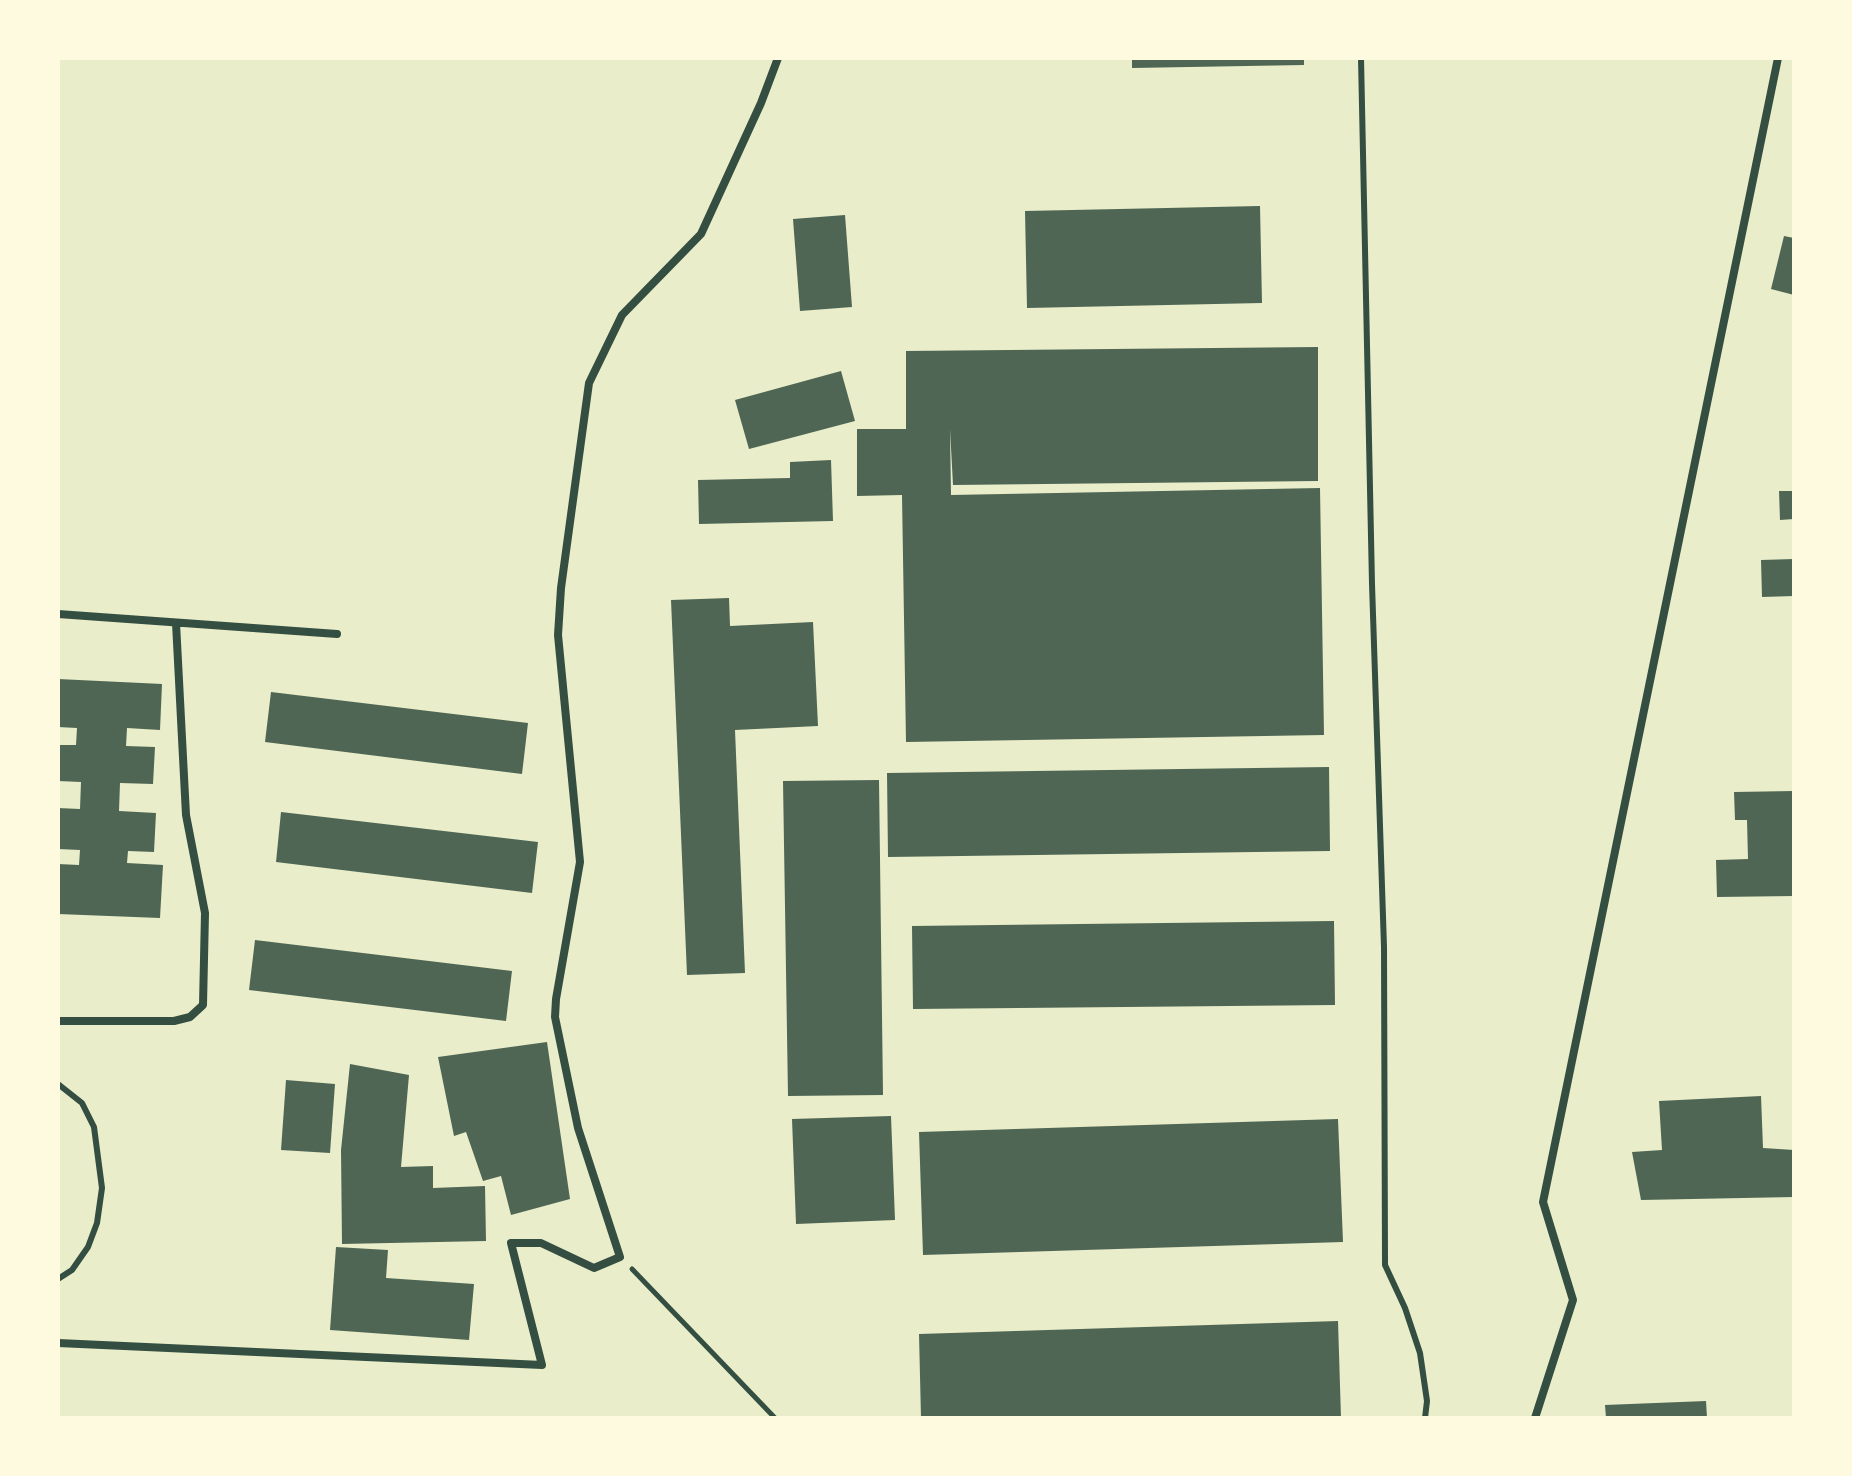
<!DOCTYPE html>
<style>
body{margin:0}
#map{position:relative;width:1852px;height:1476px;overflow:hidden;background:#e9edc9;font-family:Poppins,sans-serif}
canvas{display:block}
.frame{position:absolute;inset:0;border:60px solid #fefae0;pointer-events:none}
</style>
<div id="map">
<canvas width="1852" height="1476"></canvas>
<div class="frame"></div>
</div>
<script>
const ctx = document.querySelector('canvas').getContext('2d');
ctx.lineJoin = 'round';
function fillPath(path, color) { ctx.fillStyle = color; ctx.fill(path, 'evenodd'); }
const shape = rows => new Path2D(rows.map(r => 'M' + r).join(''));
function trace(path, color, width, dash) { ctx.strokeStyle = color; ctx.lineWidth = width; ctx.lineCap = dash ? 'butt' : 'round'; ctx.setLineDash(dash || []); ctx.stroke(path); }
fillPath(shape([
 [1132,58,1304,58,1304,65,1132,68],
 [1260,206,1262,303,1027,308,1025,211],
 [845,215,852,307,800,311,793,219],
 [1784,236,1794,238,1794,295,1771,289],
 [1318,347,1318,481,953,485,950,429,951,495,1320,488,1324,735,906,742,902,495,857,496,857,429,906,429,906,351],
 [841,371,855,421,749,449,735,400],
 [831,460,833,521,699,524,698,480,790,478,790,462],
 [1779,491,1794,491,1794,519,1780,520],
 [1794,559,1794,596,1762,597,1761,560],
 [729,598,730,626,813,622,818,726,735,730,745,973,687,975,671,600],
 [58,679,162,684,160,730,127,728,126,746,155,747,153,784,120,783,119,811,156,813,154,852,128,851,127,863,163,865,160,918,58,914,58,864,79,865,80,850,58,849,58,808,80,809,81,782,58,781,58,745,76,745,77,728,58,727],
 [271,692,528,723,522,774,265,742],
 [1329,767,1330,851,888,857,887,773],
 [879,780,883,1095,788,1096,783,781],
 [1794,791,1794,896,1717,897,1716,860,1748,859,1747,820,1735,820,1734,792],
 [281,812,538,842,532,893,276,862],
 [1334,921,1335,1005,913,1009,912,926],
 [255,940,512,971,506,1021,249,990],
 [547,1042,570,1199,511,1215,501,1176,483,1181,466,1132,454,1136,438,1057],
 [350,1064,409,1075,401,1167,433,1166,433,1188,485,1186,486,1241,342,1244,341,1150],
 [286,1080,335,1084,330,1153,281,1150],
 [1761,1096,1763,1148,1794,1150,1794,1197,1641,1200,1632,1152,1662,1150,1659,1101],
 [891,1116,895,1220,796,1224,792,1119],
 [1338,1119,1343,1242,923,1255,919,1132],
 [336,1247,388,1250,386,1278,474,1284,469,1340,330,1330],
 [1338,1321,1341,1418,921,1418,919,1334],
 [1706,1401,1707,1418,1606,1418,1605,1405]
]), '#4f6655');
trace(shape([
 [632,1269,775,1418]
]), '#344e41', 5);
trace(shape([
 [1361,58,1372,584,1384,947,1385,1265,1405,1308,1420,1353,1427,1401,1425,1418],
 [58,1084,82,1103,94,1127,102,1188,97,1223,88,1247,72,1270,58,1279]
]), '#344e41', 6);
trace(shape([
 [58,614,337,634],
 [58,1021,174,1021,190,1017,203,1005,205,913,186,815,176,623],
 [58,1343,542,1365,511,1243,541,1243,594,1268,620,1257,578,1128,555,1017,556,999,580,862,558,635,561,588,589,383,622,315,701,234,761,103,778,58],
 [1535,1418,1573,1300,1543,1202,1778,58]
]), '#344e41', 8);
</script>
